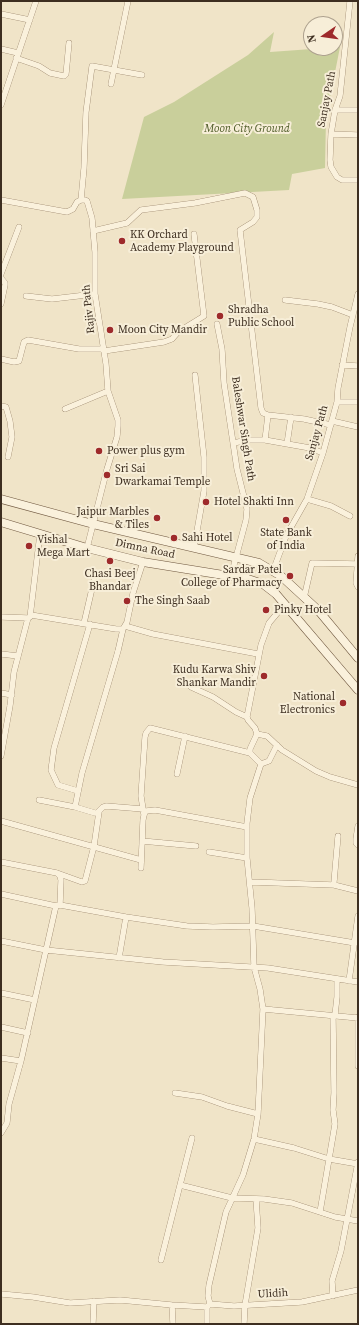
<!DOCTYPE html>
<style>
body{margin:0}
#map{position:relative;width:359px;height:1325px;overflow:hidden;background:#f0e4c8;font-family:"Source Serif 4",serif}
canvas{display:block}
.frame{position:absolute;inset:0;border:2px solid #3d2e20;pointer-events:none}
.north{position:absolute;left:303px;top:16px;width:40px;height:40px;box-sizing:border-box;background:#f7eed8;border:1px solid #ada18e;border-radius:50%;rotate:257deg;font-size:11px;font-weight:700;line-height:16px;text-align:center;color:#3d2e20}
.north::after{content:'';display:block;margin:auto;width:14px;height:18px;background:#9e2a2b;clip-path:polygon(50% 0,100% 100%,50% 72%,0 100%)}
</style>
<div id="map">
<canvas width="359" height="1325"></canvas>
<div class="frame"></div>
<div class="north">N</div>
</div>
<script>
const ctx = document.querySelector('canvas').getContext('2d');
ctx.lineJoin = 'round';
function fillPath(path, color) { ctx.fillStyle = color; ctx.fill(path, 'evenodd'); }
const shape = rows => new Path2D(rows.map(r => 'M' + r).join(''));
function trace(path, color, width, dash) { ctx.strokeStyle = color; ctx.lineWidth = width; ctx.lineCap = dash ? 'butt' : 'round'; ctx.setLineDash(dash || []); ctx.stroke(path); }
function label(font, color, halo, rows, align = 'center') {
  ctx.font = font + ' "Source Serif 4",serif'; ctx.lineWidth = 4; ctx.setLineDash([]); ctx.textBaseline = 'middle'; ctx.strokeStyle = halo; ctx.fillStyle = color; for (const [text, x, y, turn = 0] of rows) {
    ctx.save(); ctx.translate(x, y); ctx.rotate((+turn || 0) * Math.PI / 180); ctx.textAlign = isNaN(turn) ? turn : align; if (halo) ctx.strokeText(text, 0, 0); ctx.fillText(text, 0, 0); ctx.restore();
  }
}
fillPath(shape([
 [274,32,270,52,340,47,326,118,325,168,292,174,289,190,122,199,144,117,174,102,248,55]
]), '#c9cf9b');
const street = shape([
 [350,1,340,96,335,110,331,134,330,160,331,167,337,177,342,180,358,180],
 [1,14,30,20],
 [1,49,18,53],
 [16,58,39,66,50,73,64,76,66,74,69,43],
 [111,84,128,1],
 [1,105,36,1],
 [335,110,358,110],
 [331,134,358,135],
 [1,200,67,212,73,209,77,202,81,200,85,200,87,201,92,218,95,252,95,294,106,364,108,391,118,420,118,426,117,437,107,469,87,548],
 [81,200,84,168,86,112,92,66,142,75],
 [93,231,127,223,141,210,195,203,245,193,253,197,257,210,257,217,253,222,240,230,261,408,263,413,268,415,304,419,331,425],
 [1,274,19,227],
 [1,278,5,283,5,285,1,304],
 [26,296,52,299,95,294],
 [285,300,318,304,332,307,353,315],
 [217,324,222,349,224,383,237,469,247,509,246,520,231,576],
 [1,359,14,362,19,361,24,342,28,340,79,349,102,349,104,351,164,342,172,339,178,332,204,316,194,234],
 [342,365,358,366],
 [337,402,358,402],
 [1,406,6,407,10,421,12,437,8,457],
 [65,409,108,391],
 [332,421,358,427],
 [265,440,310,448,323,453],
 [234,443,247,440,265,440,268,415],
 [287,444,291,417],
 [307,499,331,506,350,516],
 [194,548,204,491,204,457,195,375],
 [358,556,356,583,358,587],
 [273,571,286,536,307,499,323,453,337,402,338,388,350,327,358,294],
 [304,598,312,563,358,564],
 [31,615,116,629,123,629,127,622,133,593,143,562],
 [1,617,28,618,30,617,40,534],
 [84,623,94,580],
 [125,626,153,634,258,654],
 [1,654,18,656],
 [191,687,213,697,236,712,247,717],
 [1,693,12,695],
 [257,734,267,736,282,750,316,771,330,777,358,785],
 [1,756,10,706,14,672,28,618],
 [261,764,269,761,277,745],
 [177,774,185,736],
 [78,791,58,785,51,770,54,748,90,624],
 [39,800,75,807,95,813,97,813,103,807,106,806,143,809],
 [75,807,82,773,118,651,123,629],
 [144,815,141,796,145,737,146,733,150,728,250,753],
 [1,821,141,860],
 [358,826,356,839,356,843,358,845],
 [338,836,334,882,334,885,358,891],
 [142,841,196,846],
 [209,852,247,858],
 [1,862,57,873,60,876,61,880,60,905],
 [141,868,143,820,144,815,146,811,155,810,247,827],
 [57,873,82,882,85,881,94,846,99,812],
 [250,882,334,885],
 [1,894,56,906],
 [1,941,46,950,55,910,56,906,60,905,126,917],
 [119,958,126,917,187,926,213,927,253,926,355,943],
 [349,981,358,916],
 [1,993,35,1000],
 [263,1009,260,989,254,967,252,908,247,858,247,823,250,798,261,764,250,753,250,749,257,734,255,728,248,720,247,717,261,645,269,623,285,604],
 [335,1015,337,997,337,979],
 [358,1017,358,1066],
 [1,1027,28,1033],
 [1,1058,21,1061],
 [175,1093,202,1097,227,1106,258,1114],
 [1,1133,7,1123,9,1104,21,1061,46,950,163,962,268,968,358,982],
 [192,1138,180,1185,232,1198,264,1199,292,1203,335,1217,358,1221],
 [254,1139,294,1148,329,1159,358,1164],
 [320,1212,335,1124,333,1110,334,1093,333,1015],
 [161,1260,180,1185],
 [1,1294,33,1297,70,1303,120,1300,172,1305,207,1307],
 [333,1296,332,1281,341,1251,358,1162],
 [210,1304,208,1296,209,1285,226,1212,243,1175,254,1139,258,1114,263,1009,358,1018],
 [172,1305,173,1324],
 [93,1324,94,1301],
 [207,1324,207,1307,210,1304,234,1306,302,1302,358,1290],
 [244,1324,245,1305,258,1228,256,1199]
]);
const secondary = shape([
 [1,499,93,524,259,563,281,576,318,610,358,658],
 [1,522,87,548,143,562,248,579,263,584,276,594,358,690]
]);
trace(street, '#8d765c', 6);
trace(secondary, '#6f573f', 9);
trace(street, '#faf1dc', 5.5);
trace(secondary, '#faf1dc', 8);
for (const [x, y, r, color] of [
 [122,241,4,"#9e2a2b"],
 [220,316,4,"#9e2a2b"],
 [110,330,4,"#9e2a2b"],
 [99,451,4,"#9e2a2b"],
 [107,475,4,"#9e2a2b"],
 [206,502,4,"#9e2a2b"],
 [157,518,4,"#9e2a2b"],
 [286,520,4,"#9e2a2b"],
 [174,538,4,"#9e2a2b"],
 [29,546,4,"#9e2a2b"],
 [110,561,4,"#9e2a2b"],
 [290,576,4,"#9e2a2b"],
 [127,601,4,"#9e2a2b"],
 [266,610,4,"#9e2a2b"],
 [264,676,4,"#9e2a2b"],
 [343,703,4,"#9e2a2b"]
]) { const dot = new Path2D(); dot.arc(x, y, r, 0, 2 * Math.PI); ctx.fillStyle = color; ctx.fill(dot); trace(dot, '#f7eed8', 1.5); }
label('11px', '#3d2e20', '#f7eed8', [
 ["Sanjay Path",327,99,-79],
 ["Rajiv Path",89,309,-96],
 ["Baleshwar Singh Path",243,429,81],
 ["Sanjay Path",317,433,-74],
 ["Dimna Road",145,549,12],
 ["Ulidih",273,1294,-3]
]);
label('italic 11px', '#4d5a26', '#f7eed8', [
 ["Moon City Ground",247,129]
]);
label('11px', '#3d2e20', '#f7eed8', [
 ["KK Orchard",130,235],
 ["Academy Playground",130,248],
 ["Shradha",228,310],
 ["Public School",228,323],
 ["Moon City Mandir",118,330],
 ["Power plus gym",107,451],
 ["Sri Sai",115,469],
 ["Dwarkamai Temple",115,482],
 ["Hotel Shakti Inn",214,502],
 ["Jaipur Marbles",149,512,"right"],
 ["& Tiles",149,525,"right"],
 ["State Bank",286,533,"center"],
 ["of India",286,546,"center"],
 ["Sahi Hotel",182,538],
 ["Vishal",37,540],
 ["Mega Mart",37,553],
 ["Sardar Patel",282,570,"right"],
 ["College of Pharmacy",282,583,"right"],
 ["Chasi Beej",110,574,"center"],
 ["Bhandar",110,587,"center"],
 ["The Singh Saab",135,601],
 ["Pinky Hotel",274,610],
 ["Kudu Karwa Shiv",256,670,"right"],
 ["Shankar Mandir",256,683,"right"],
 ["National",335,697,"right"],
 ["Electronics",335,710,"right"]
], 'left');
</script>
